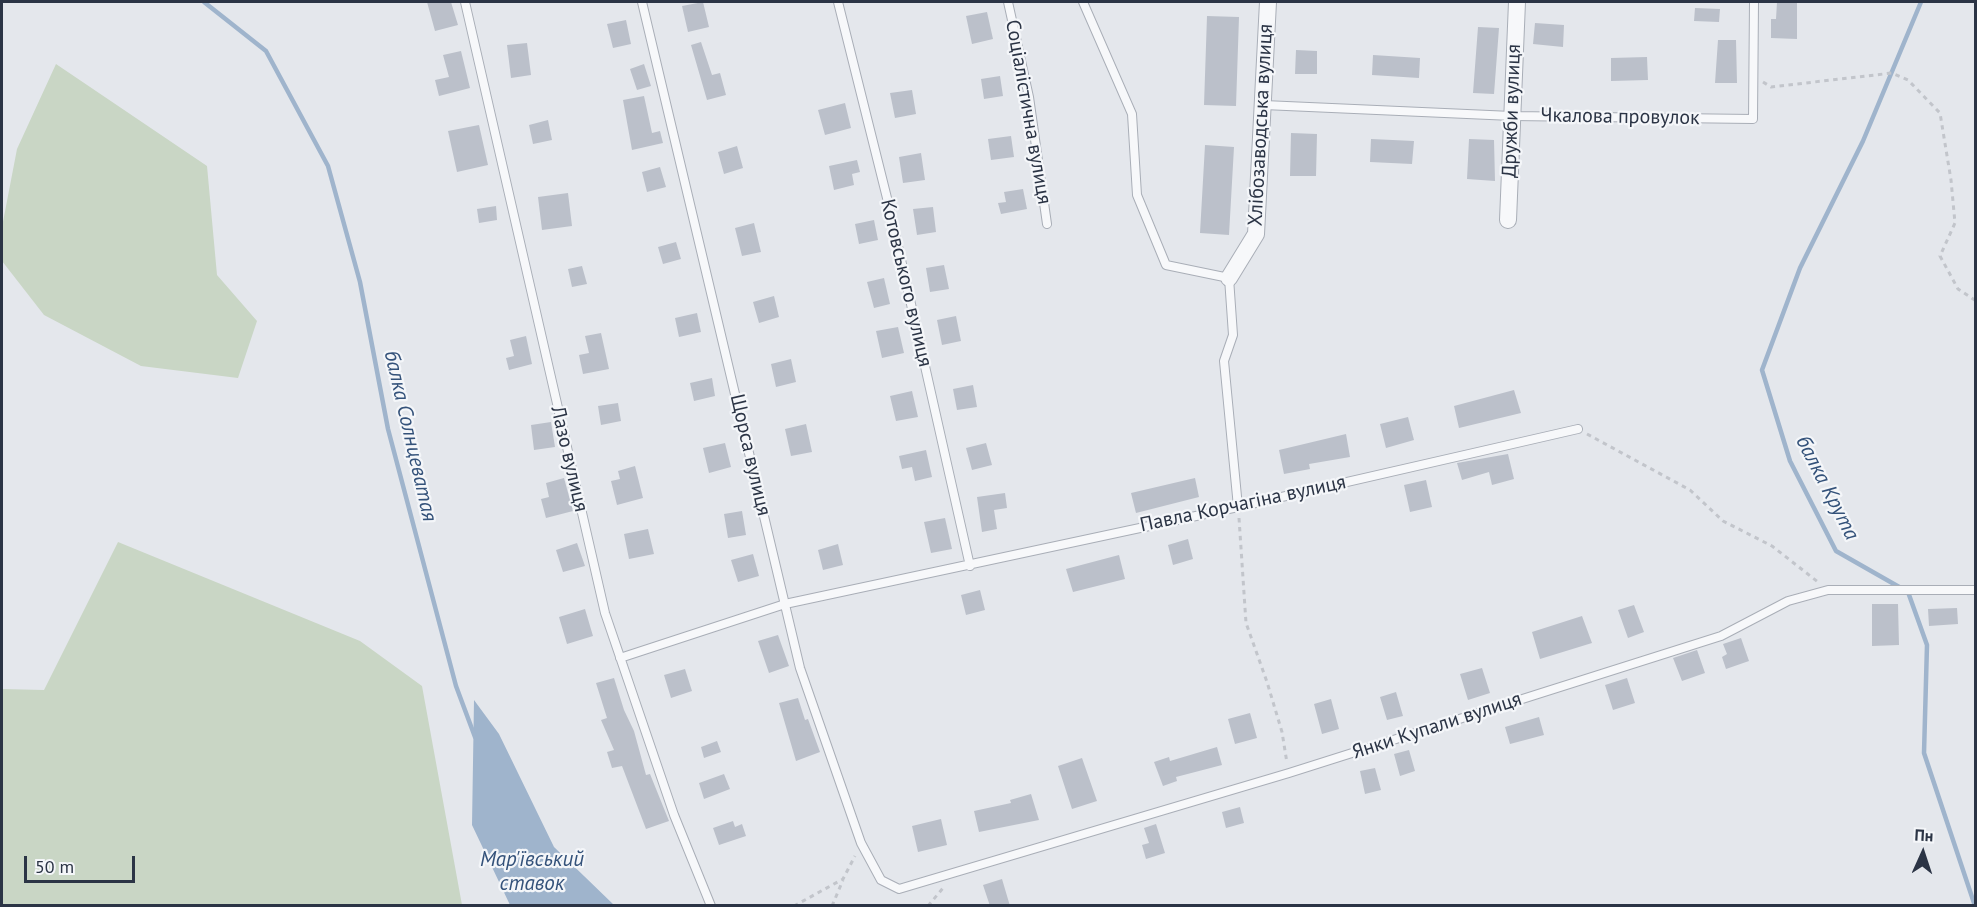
<!DOCTYPE html>
<meta charset="utf-8">
<style>
body{margin:0}
#map{position:relative;width:1977px;height:907px;overflow:hidden;background:#e4e7ec;font-family:"PT Sans",sans-serif}
canvas{display:block}
.frame{position:absolute;inset:0;border:3px solid #2b3445;pointer-events:none}
.north{position:absolute;left:1893px;top:823px;width:60px;height:60px;-webkit-text-stroke:4px #f4f6f9;paint-order:stroke;rotate:3deg;font-size:16px;font-weight:700;line-height:24px;text-align:center;color:#2b3445}
.north::after{content:'';display:block;margin:auto;width:21px;height:27px;background:#2b3445;clip-path:polygon(50% 0,100% 100%,50% 72%,0 100%)}
.scale{position:absolute;left:24px;top:856px;width:111px;height:27px;box-sizing:border-box;border:3px solid #2b3445;border-top:0;padding-left:8px;font-size:18px;line-height:21px;white-space:nowrap;color:#2b3445;-webkit-text-stroke:4px #f4f6f9;paint-order:stroke}
</style>
<div id="map">
<canvas width="1977" height="907"></canvas>
<div class="frame"></div>
<div class="north">Пн</div>
<div class="scale">50 m</div>
</div>
<script>
const ctx = document.querySelector('canvas').getContext('2d');
ctx.lineJoin = 'round';
function fillPath(path, color) { ctx.fillStyle = color; ctx.fill(path, 'evenodd'); }
const shape = rows => new Path2D(rows.map(r => 'M' + r).join(''));
function trace(path, color, width, dash) { ctx.strokeStyle = color; ctx.lineWidth = width; ctx.lineCap = dash ? 'butt' : 'round'; ctx.setLineDash(dash || []); ctx.stroke(path); }
function label(font, color, halo, rows, align = 'center') {
  ctx.font = font + ' "PT Sans",sans-serif'; ctx.lineWidth = 4.5; ctx.setLineDash([]); ctx.textBaseline = 'middle'; ctx.strokeStyle = halo; ctx.fillStyle = color; for (const [text, x, y, turn = 0] of rows) {
    ctx.save(); ctx.translate(x, y); ctx.rotate((+turn || 0) * Math.PI / 180); ctx.textAlign = isNaN(turn) ? turn : align; if (halo) ctx.strokeText(text, 0, 0); ctx.fillText(text, 0, 0); ctx.restore();
  }
}
fillPath(shape([
 [56,64,207,166,217,275,257,321,238,378,141,366,44,315,2,261,2,227,17,149],
 [118,542,360,641,422,686,462,905,2,905,2,689,44,690]
]), '#c9d6c5');
fillPath(shape([
 [474,700,499,734,554,847,614,905,510,905,472,825]
]), '#9fb4cc');
trace(shape([
 [204,2,266,51,328,166,360,282,388,429,456,686,475,737],
 [1921,2,1863,141,1800,268,1762,370,1790,461,1836,551,1908,592,1927,645,1924,753,1975,906]
]), '#9fb4cc', 4.5);
fillPath(shape([
 [427,2,451,2,458,25,435,31],
 [703,2,709,27,688,32,682,6],
 [1777,2,1797,2,1797,39,1771,38,1771,19,1776,19],
 [1695,8,1720,9,1719,22,1694,21],
 [987,12,993,39,972,44,966,16],
 [1207,16,1239,17,1236,106,1204,105],
 [626,20,631,44,613,48,607,24],
 [1535,23,1564,25,1563,47,1533,44],
 [1478,27,1499,28,1494,94,1473,93],
 [1718,40,1736,40,1737,83,1715,83],
 [701,42,712,75,720,73,726,95,707,100,691,45],
 [527,43,531,75,511,78,507,45],
 [1296,50,1317,51,1317,74,1295,74],
 [461,51,470,88,439,96,435,80,449,77,443,55],
 [1373,55,1420,58,1419,78,1372,75],
 [1647,57,1648,80,1611,81,1611,58],
 [644,64,651,86,637,90,630,69],
 [1000,76,1003,96,984,99,981,79],
 [912,90,916,114,895,118,890,93],
 [644,96,652,133,660,131,663,143,632,150,623,100],
 [845,103,851,128,825,135,818,110],
 [548,120,552,140,533,144,529,125],
 [479,125,488,165,457,172,448,131],
 [1291,133,1317,134,1316,176,1290,176],
 [1011,136,1014,157,991,160,988,139],
 [1371,139,1414,141,1412,164,1370,162],
 [1469,139,1494,140,1495,181,1467,179],
 [1205,145,1234,147,1229,235,1200,233],
 [737,146,743,168,724,174,718,152],
 [921,153,925,180,903,183,899,157],
 [857,160,860,172,852,174,854,185,834,190,829,166],
 [660,167,666,187,647,192,642,172],
 [1023,189,1027,209,1001,214,998,203,1006,202,1004,192],
 [568,193,572,226,542,230,538,197],
 [496,206,497,220,479,223,477,209],
 [933,207,936,232,917,235,913,209],
 [874,220,878,240,859,244,855,224],
 [754,223,761,252,742,256,735,228],
 [676,242,681,259,663,264,658,247],
 [944,265,949,289,930,292,926,268],
 [582,266,587,284,572,287,568,269],
 [884,278,890,304,874,308,867,282],
 [774,296,779,317,759,323,753,302],
 [697,313,701,332,679,337,675,318],
 [956,316,961,341,942,345,937,320],
 [898,327,904,353,882,358,876,331],
 [601,333,609,369,583,374,579,355,589,353,585,336],
 [526,336,532,364,509,370,506,358,514,356,510,340],
 [791,359,796,382,776,387,771,364],
 [712,378,715,396,694,401,690,383],
 [973,385,977,407,957,410,953,389],
 [1514,390,1521,413,1459,428,1454,406],
 [912,391,918,417,896,421,890,396],
 [618,403,621,421,601,425,598,406],
 [1408,417,1414,440,1386,448,1380,424],
 [551,422,555,447,534,450,531,425],
 [806,424,812,452,791,456,785,429],
 [1346,434,1350,457,1309,464,1310,469,1284,474,1279,450],
 [725,443,731,467,709,473,703,448],
 [986,443,992,465,972,470,966,448],
 [926,450,932,477,915,481,912,467,902,469,899,456],
 [1508,454,1514,479,1492,485,1489,472,1462,480,1457,463],
 [635,466,643,498,617,505,611,481,620,479,618,471],
 [564,478,573,511,546,518,541,499,549,497,546,483],
 [1195,478,1199,497,1136,513,1131,493],
 [1426,480,1432,507,1410,512,1404,485],
 [1005,493,1007,508,994,510,997,529,982,532,977,497],
 [742,511,746,535,728,538,724,514],
 [945,518,952,549,931,553,924,522],
 [648,529,654,554,629,559,624,534],
 [1188,539,1193,559,1173,565,1168,545],
 [577,543,585,566,563,572,556,550],
 [838,544,843,565,823,570,818,550],
 [753,554,759,576,738,582,731,560],
 [1119,555,1125,579,1073,592,1066,569],
 [980,590,985,610,966,615,961,595],
 [1872,604,1898,604,1899,645,1872,646],
 [1634,605,1644,632,1628,638,1618,610],
 [1957,608,1958,624,1929,626,1928,609],
 [585,609,593,636,567,644,559,617],
 [1582,616,1592,643,1540,659,1532,632],
 [778,635,789,666,769,673,758,641],
 [1741,638,1749,661,1726,669,1722,657,1727,654,1723,644],
 [1697,650,1705,673,1682,681,1673,658],
 [1482,668,1490,693,1468,700,1460,674],
 [685,669,692,691,671,698,664,675],
 [614,678,624,710,634,731,646,775,650,774,669,821,646,829,622,766,612,768,607,752,614,750,601,720,607,718,596,683],
 [1627,678,1635,703,1613,710,1605,685],
 [1396,692,1403,716,1387,720,1380,697],
 [798,698,805,720,808,719,820,752,796,761,779,703],
 [1331,699,1339,729,1322,734,1314,704],
 [1250,713,1257,738,1235,744,1228,719],
 [1539,717,1544,735,1510,744,1505,727],
 [717,741,721,752,704,758,701,747],
 [1217,747,1222,765,1176,777,1177,781,1163,786,1154,762,1169,757,1170,761],
 [1409,750,1415,771,1400,776,1394,754],
 [1082,758,1097,801,1072,809,1058,766],
 [1375,768,1381,790,1365,794,1360,771],
 [724,774,730,789,704,799,699,783],
 [1031,794,1039,820,979,832,974,811,1011,803,1010,800],
 [1240,807,1244,823,1226,828,1222,812],
 [941,819,947,845,918,852,912,826],
 [733,821,735,827,742,824,746,836,719,845,713,828],
 [1156,824,1165,853,1146,859,1142,845,1149,843,1144,828],
 [1002,879,1010,906,990,906,983,885]
]), '#bbc0ca');
const lane = shape([
 [465,2,605,613,674,815,711,906],
 [642,2,800,668,861,843,881,880,899,889,1289,773,1721,636,1788,601,1828,590,1976,590],
 [838,2,888,202,970,566],
 [1008,2,1029,97,1047,224],
 [1083,2,1132,114,1137,195,1166,265,1229,278,1233,335,1224,361,1238,507],
 [1264,105,1512,116,1753,119,1754,2],
 [620,658,785,604,1238,507,1578,429]
]);
const street = shape([
 [1508,220,1517,2],
 [1229,278,1256,234,1268,2]
]);
trace(lane, '#a9aeb7', 10);
trace(street, '#a9aeb7', 18);
trace(shape([
 [1763,82,1771,87,1892,73,1908,80,1940,113,1951,180,1955,223,1940,256,1958,289,1976,301],
 [1587,434,1690,490,1723,521,1772,546,1818,582],
 [1239,518,1246,623,1267,682,1282,732,1287,763],
 [794,906,843,879,855,856],
 [832,906,843,880],
 [928,906,943,888]
]), '#c2c5cb', 3, [4.5, 4.5]);
trace(lane, '#f7f8fa', 8);
trace(street, '#f7f8fa', 16);
label('20px', '#2b3445', '#f4f6f9', [
 ["Дружби вулиця",1512,111,-88],
 ["Соціалістична вулиця",1028,112,80],
 ["Чкалова провулок",1620,117,1],
 ["Хлібозаводська вулиця",1261,125,-87],
 ["Котовського вулиця",906,283,77],
 ["Щорса вулиця",750,455,77],
 ["Лазо вулиця",569,459,77],
 ["Павла Корчагіна вулиця",1243,504,-12],
 ["Янки Купали вулиця",1437,726,-18]
]);
label('italic 21px', '#34527a', '#f4f6f9', [
 ["балка Солнцеватая",410,436,77],
 ["балка Крута",1827,488,63],
 ["Мар'ївський",532,860],
 ["ставок",532,884]
]);
</script>
